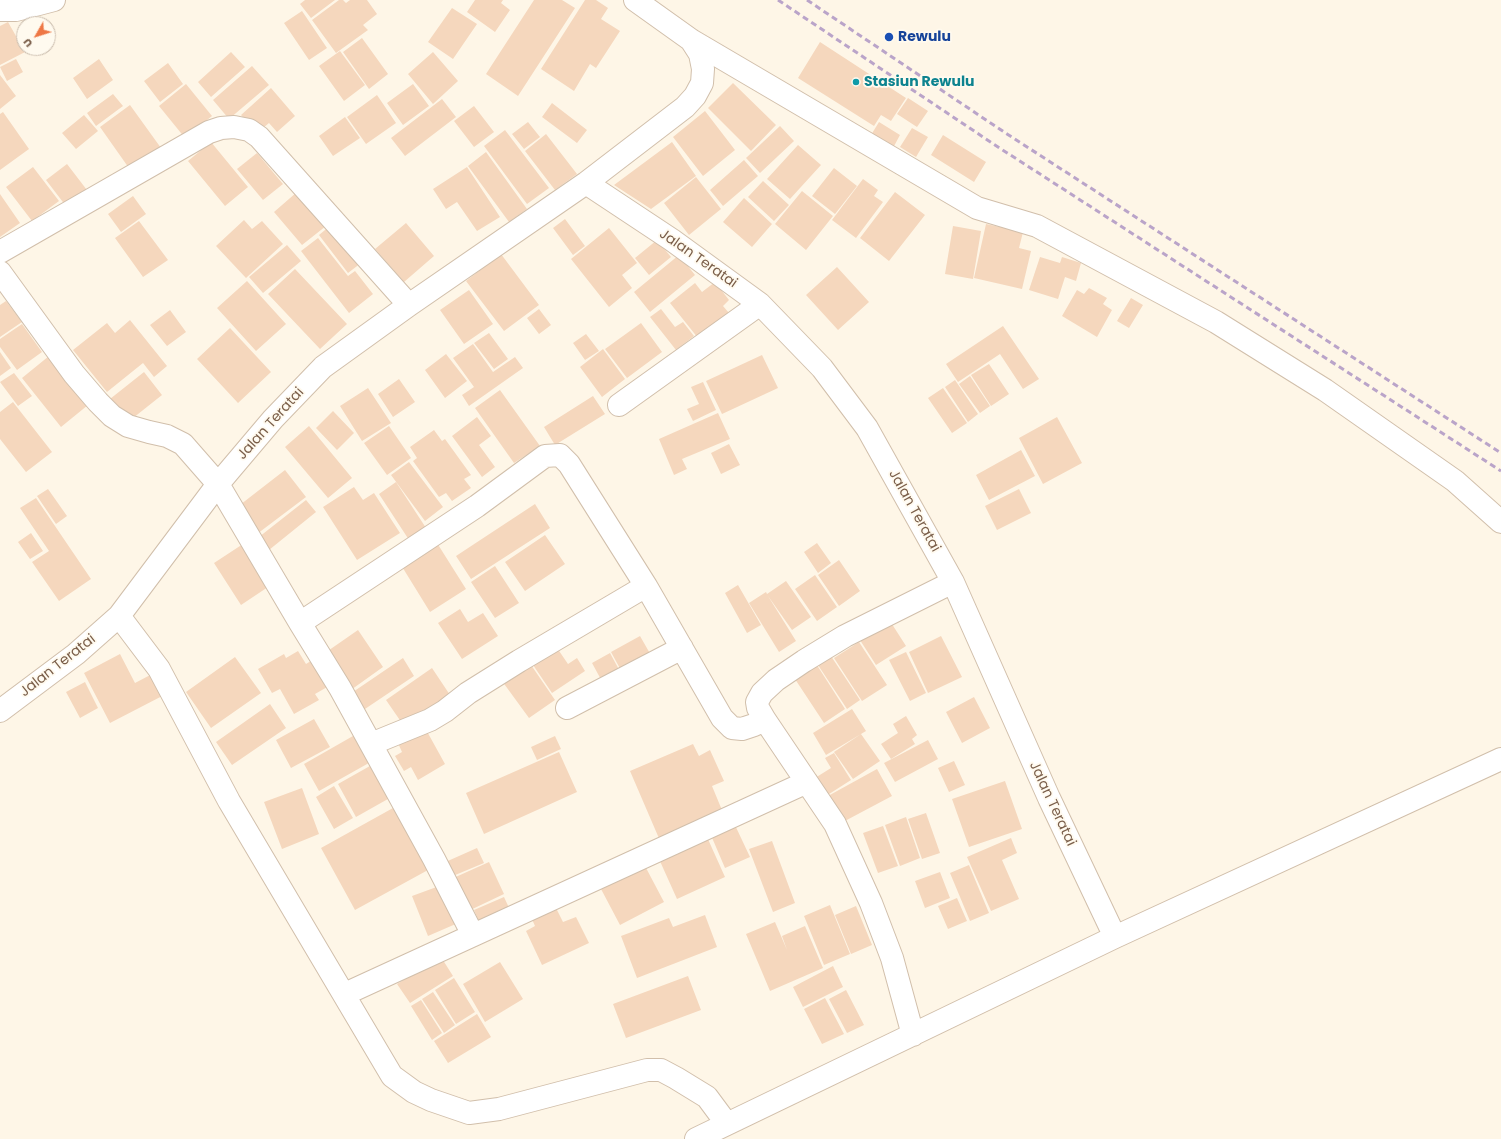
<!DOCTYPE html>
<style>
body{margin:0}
#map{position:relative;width:1501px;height:1139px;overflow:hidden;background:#fef6e7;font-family:Poppins,sans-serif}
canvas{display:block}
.north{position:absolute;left:16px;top:16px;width:40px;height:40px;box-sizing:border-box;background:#fffaef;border:1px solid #cabcad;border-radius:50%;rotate:231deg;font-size:11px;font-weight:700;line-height:16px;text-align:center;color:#7a5e49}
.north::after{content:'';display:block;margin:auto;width:14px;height:18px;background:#ee7745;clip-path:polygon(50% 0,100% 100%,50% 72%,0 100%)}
</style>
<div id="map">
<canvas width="1501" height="1139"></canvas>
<div class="north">U</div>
</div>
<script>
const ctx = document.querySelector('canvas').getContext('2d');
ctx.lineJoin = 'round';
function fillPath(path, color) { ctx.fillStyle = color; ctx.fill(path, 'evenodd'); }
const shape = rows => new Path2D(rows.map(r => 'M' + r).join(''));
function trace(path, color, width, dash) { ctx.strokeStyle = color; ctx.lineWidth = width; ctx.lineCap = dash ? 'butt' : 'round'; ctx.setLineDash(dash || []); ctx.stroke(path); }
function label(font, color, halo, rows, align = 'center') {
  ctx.font = font + ' Poppins,sans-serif'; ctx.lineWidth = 3.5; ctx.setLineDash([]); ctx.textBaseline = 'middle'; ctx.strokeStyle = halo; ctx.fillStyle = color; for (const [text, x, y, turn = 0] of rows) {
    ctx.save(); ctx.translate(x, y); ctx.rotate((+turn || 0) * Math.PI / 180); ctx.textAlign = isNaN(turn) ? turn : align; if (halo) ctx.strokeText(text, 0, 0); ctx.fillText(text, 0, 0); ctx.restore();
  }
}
fillPath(shape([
 [305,0,335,0,311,18,300,4],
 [339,0,343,0,346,3,350,0,367,0,377,14,363,25,368,30,336,53,312,20],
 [475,0,503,0,501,3,510,10,495,32,467,12],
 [534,0,562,0,575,8,518,96,486,74],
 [585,0,596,0,608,8,601,19,620,31,596,68,590,64,574,91,541,69],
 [452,8,477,24,453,59,428,42],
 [302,11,327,48,309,60,284,23],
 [8,22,25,52,0,65,0,26],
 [362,38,388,74,369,89,343,52],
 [820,42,906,98,891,121,881,115,874,126,798,78],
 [340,51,365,85,344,101,319,66],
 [231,52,245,67,211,97,198,82],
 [433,52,458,81,433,104,408,74],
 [16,59,23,72,7,81,0,67],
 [99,59,113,80,87,99,73,78],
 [168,63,183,84,160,102,144,81],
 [252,66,269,85,229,119,213,100],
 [0,75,16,96,0,109],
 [733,83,776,125,751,151,708,108],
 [186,84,212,116,185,138,159,106],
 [413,84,429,106,403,125,387,103],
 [271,88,295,116,277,132,269,123,257,133,241,115],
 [113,94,123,106,96,126,87,113],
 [377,95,396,123,366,144,347,117],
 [908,98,928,111,917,127,897,114],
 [442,99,456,117,405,156,391,138],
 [552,103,587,130,577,143,542,117],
 [130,105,161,148,131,171,100,127],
 [474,106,494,132,474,147,454,121],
 [705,111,735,150,703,176,673,137],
 [3,112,29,149,0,170,0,114],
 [84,115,98,131,76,149,62,133],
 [345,117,360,138,333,156,319,136],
 [528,122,540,137,524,149,512,134],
 [879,122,900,135,893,148,871,135],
 [780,126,794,141,760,173,746,158],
 [912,128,928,137,916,157,900,147],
 [505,130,549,188,527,204,484,146],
 [546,134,577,174,555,190,525,151],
 [943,135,986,162,974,182,931,155],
 [211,142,248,187,225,206,188,161],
 [672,142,696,176,651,209,614,185],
 [798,145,821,165,790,199,767,179],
 [486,152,527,209,509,222,468,166],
 [257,153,283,184,263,200,237,169],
 [744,160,758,176,723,206,710,190],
 [67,164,90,194,69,210,46,180],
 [33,167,59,201,32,221,6,187],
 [467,167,500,217,477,231,457,202,446,209,433,189],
 [834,168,857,186,835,214,812,196],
 [696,177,721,209,689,235,664,203],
 [863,179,878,190,874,196,883,202,856,238,832,220],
 [763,181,789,205,774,221,748,197],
 [802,191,833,216,806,250,775,224],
 [297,192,326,226,302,245,274,212],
 [895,192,925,215,889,261,860,238],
 [0,194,20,223,0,237],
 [133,196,146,214,121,232,108,214],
 [744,198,772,224,752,247,723,222],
 [565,219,585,246,573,255,553,228],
 [244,220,252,229,262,221,283,244,246,278,216,246],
 [139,221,168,260,143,277,115,238],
 [406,223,434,256,404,282,375,249],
 [986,224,1023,232,1019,248,1031,251,1022,289,974,278],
 [331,225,361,263,348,273,319,235],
 [953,226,981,231,973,279,945,274],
 [609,228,637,263,622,275,632,288,609,307,571,259],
 [318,238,348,276,355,271,373,294,349,313,301,251],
 [657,240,671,257,649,275,635,258],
 [287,245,301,261,263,293,249,277],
 [501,254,539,305,504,331,466,281],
 [679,255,695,275,650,312,634,292],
 [1040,257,1060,263,1062,257,1081,263,1076,281,1065,277,1058,299,1029,290],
 [837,267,869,302,838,330,806,295],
 [295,269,347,324,320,349,268,294],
 [247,281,286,324,256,351,217,308],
 [715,282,729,300,723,306,729,313,698,338,670,303,695,283,702,292],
 [1089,288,1107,298,1103,304,1112,310,1097,337,1062,316,1077,290,1084,294],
 [469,290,493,324,464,344,440,310],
 [1131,298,1143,305,1129,328,1117,321],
 [6,301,22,322,0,337,0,305],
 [539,309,551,325,539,334,527,318],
 [661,309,675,327,683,322,694,336,676,350,650,317],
 [170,310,186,332,167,346,150,325],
 [130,320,167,366,154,377,143,363,107,392,73,350,107,323,115,333],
 [641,323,662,352,627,378,605,349],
 [22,324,42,352,17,370,0,347,0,339],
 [1003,326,1039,379,1023,389,1000,354,958,382,946,364],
 [230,328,271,372,238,403,197,359],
 [489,333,508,359,494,369,474,343],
 [586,334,599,351,585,360,573,343],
 [473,344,493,372,515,357,523,368,469,406,462,395,474,387,453,358],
 [603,349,625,379,602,397,580,367],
 [0,352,11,368,0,376],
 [446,354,467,381,445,398,425,370],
 [762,355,778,388,722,414,706,381],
 [49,356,88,405,61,427,22,378],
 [989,364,1009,394,991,406,971,375],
 [144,372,162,395,128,422,110,399],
 [14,373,32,396,18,406,0,382],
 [970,376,990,406,980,413,959,384],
 [399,379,415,402,393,417,378,394],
 [955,380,978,414,968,422,945,387],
 [703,382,716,410,693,421,687,409,699,404,691,387],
 [368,388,391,423,362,441,340,406],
 [943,388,967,423,952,433,928,398],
 [500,390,540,446,514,463,475,408],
 [593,396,605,414,555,445,544,427],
 [13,402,52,452,26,472,0,439,0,412],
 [333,411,354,433,337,450,316,428],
 [718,413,730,439,682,459,687,469,674,475,659,439],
 [477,417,491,436,479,445,495,467,482,477,452,436],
 [1057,417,1082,463,1043,484,1019,438],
 [309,426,352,478,328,498,285,447],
 [389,426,411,458,387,475,364,443],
 [434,430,442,441,445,439,471,475,464,479,471,488,452,501,446,493,439,497,413,461,417,458,410,447],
 [729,444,740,465,721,474,711,453],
 [1021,450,1035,476,989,500,976,475],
 [409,462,443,507,425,521,391,475],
 [285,470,306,497,257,534,236,508],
 [396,482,428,531,411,543,379,494],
 [354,487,363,500,374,493,400,533,357,560,323,507],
 [48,489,67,516,56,524,37,496],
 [1019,489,1031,513,997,530,985,506],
 [36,498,91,579,59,601,32,562,49,551,20,508],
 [306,500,316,512,269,550,259,537],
 [535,504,550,528,471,579,456,556],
 [31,533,43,551,30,559,18,542],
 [545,535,565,564,525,591,505,562],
 [437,543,466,589,430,612,401,565],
 [817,543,831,563,818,573,804,552],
 [243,544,271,585,241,605,214,563],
 [839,560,860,591,839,606,818,575],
 [495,566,519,603,495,618,471,582],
 [815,575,837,607,817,621,795,589],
 [786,581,811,617,792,630,768,596,796,641,779,652,749,603,766,592,767,594],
 [738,585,761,625,747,633,725,593],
 [460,609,468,622,483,613,498,636,462,659,438,623],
 [890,621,906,646,876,665,860,640],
 [358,630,383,667,348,692,322,655],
 [640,636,652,657,623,674,611,652],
 [941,636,962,677,928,693,909,652],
 [859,642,887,685,862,701,834,658],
 [555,645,568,664,577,658,585,671,552,693,531,662],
 [298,651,306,664,314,659,329,686,315,694,319,700,294,714,280,689,272,693,258,669,284,654,286,658],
 [906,652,926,693,910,701,889,660],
 [610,653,622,675,604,685,592,663],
 [829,653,860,700,847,709,816,662],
 [120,654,135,683,156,672,168,693,110,723,84,673],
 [235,657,261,693,211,728,186,692],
 [403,658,414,676,362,711,350,694],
 [529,662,555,700,529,718,502,681],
 [815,662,845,709,824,723,793,676],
 [432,668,452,698,406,729,386,700],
 [85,682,98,708,80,718,66,692],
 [974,697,990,728,962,743,946,712],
 [270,704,286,728,232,765,216,742],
 [852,709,866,731,826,755,813,733],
 [906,716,917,735,912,739,915,744,891,759,881,744,898,733,893,724],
 [314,719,330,747,291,768,276,740],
 [424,726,445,764,418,780,411,767,404,771,395,756,402,752,397,741],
 [360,732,376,759,319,791,304,764],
 [861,734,880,761,853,779,834,752],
 [555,736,561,749,537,760,531,747],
 [928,740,938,759,895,782,884,763],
 [693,744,699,756,710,750,724,781,712,786,724,815,661,843,630,771],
 [559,752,577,792,484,834,466,793],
 [834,753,851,780,826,796,815,778,831,768,825,758],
 [954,761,965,785,949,792,938,768],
 [377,762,395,795,356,817,338,784],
 [877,769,892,796,843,822,828,796],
 [1005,781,1022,829,969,847,952,799],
 [334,786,353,818,334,829,316,797],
 [302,788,319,834,282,849,264,802],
 [393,808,428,870,355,910,321,848],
 [926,813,940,853,922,859,908,819],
 [906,817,920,858,900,866,885,825],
 [734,823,750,857,725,868,710,833],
 [883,826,898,866,878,873,863,833],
 [707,837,725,877,677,899,659,859],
 [1011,838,1017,853,1002,860,1019,899,991,911,967,857],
 [772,841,795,903,773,912,749,849],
 [477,848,484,863,448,878,441,864],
 [489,862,504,894,464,913,449,880],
 [969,865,989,913,970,921,950,873],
 [645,866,664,902,620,925,601,889],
 [940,872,950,898,925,908,915,881],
 [442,885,458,923,428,936,412,896],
 [504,897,510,910,480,924,474,910],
 [957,898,967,921,948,929,938,906],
 [830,905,850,954,824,965,804,916],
 [555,906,563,922,576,917,589,943,542,965,526,931,535,926,531,917],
 [856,906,872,945,851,954,835,915],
 [705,915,717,947,637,978,621,936,669,918,673,927],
 [775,922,787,950,782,936,805,926,823,968,770,991,746,934],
 [441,957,453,976,410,1003,397,984],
 [500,962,523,999,485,1022,463,984],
 [833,966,843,987,803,1007,793,987],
 [688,976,701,1010,626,1038,613,1004],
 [454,978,475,1012,456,1024,435,990],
 [846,990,864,1025,847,1033,829,999],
 [433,992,455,1025,444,1033,422,999],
 [825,998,844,1034,822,1044,804,1009],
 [421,1000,442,1033,432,1040,411,1006],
 [477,1014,491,1037,448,1063,434,1041]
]), '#f5d7bd');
const minor = shape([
 [635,0,691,40,977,208,1037,226,1216,322,1325,390,1455,481,1501,522],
 [0,10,16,10,54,0],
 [586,183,672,240,760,304,822,368,867,428,953,582,1049,798,1115,937],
 [0,252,209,132,221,128,234,127,249,130,259,137,409,305],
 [0,272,74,374,98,402,112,416,128,426,149,432,167,436,183,444,218,484,300,623,340,688,434,859,473,935],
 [619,405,760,304],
 [119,616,159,669,229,801,392,1076,414,1092,431,1100,469,1113,499,1109,647,1070,661,1070,676,1078,707,1097,727,1124],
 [300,623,477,506,545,456,560,455,569,464,646,586,722,718,732,728,742,729,754,725,765,720],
 [567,708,682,648],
 [0,711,76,654,119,616,218,484,273,419,323,367,409,305,586,183,685,107,695,96,702,83,703,69,700,54,691,40],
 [371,744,430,720,445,711,468,693,519,661,646,586],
 [345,994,807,782],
 [913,1035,892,958,871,903,835,824,765,720,758,708,757,702,762,693,776,680,804,661,845,636,953,582],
 [696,1139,1115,937,1501,759]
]);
trace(minor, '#d1bfab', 24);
trace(minor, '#fff', 22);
trace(shape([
 [778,0,998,147,1501,471],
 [807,0,1007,134,1501,453]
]), '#baa4c9', 3, [6, 4]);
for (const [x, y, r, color] of [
 [889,37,5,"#1a4fb4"],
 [856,82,4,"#0f9aa8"]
]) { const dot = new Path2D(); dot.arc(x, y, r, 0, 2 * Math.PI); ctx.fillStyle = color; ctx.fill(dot); trace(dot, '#fffaef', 1.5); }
label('bold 14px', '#164399', '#fffaef', [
 ["Rewulu",898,37]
], 'left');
label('bold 14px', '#0d838f', '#fffaef', [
 ["Stasiun Rewulu",864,82]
], 'left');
label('14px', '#7a5e49', '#fffaef', [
 ["Jalan Teratai",698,259,35],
 ["Jalan Teratai",271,424,-48],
 ["Jalan Teratai",914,511,61],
 ["Jalan Teratai",58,666,-38],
 ["Jalan Teratai",1052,804,65]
]);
</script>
